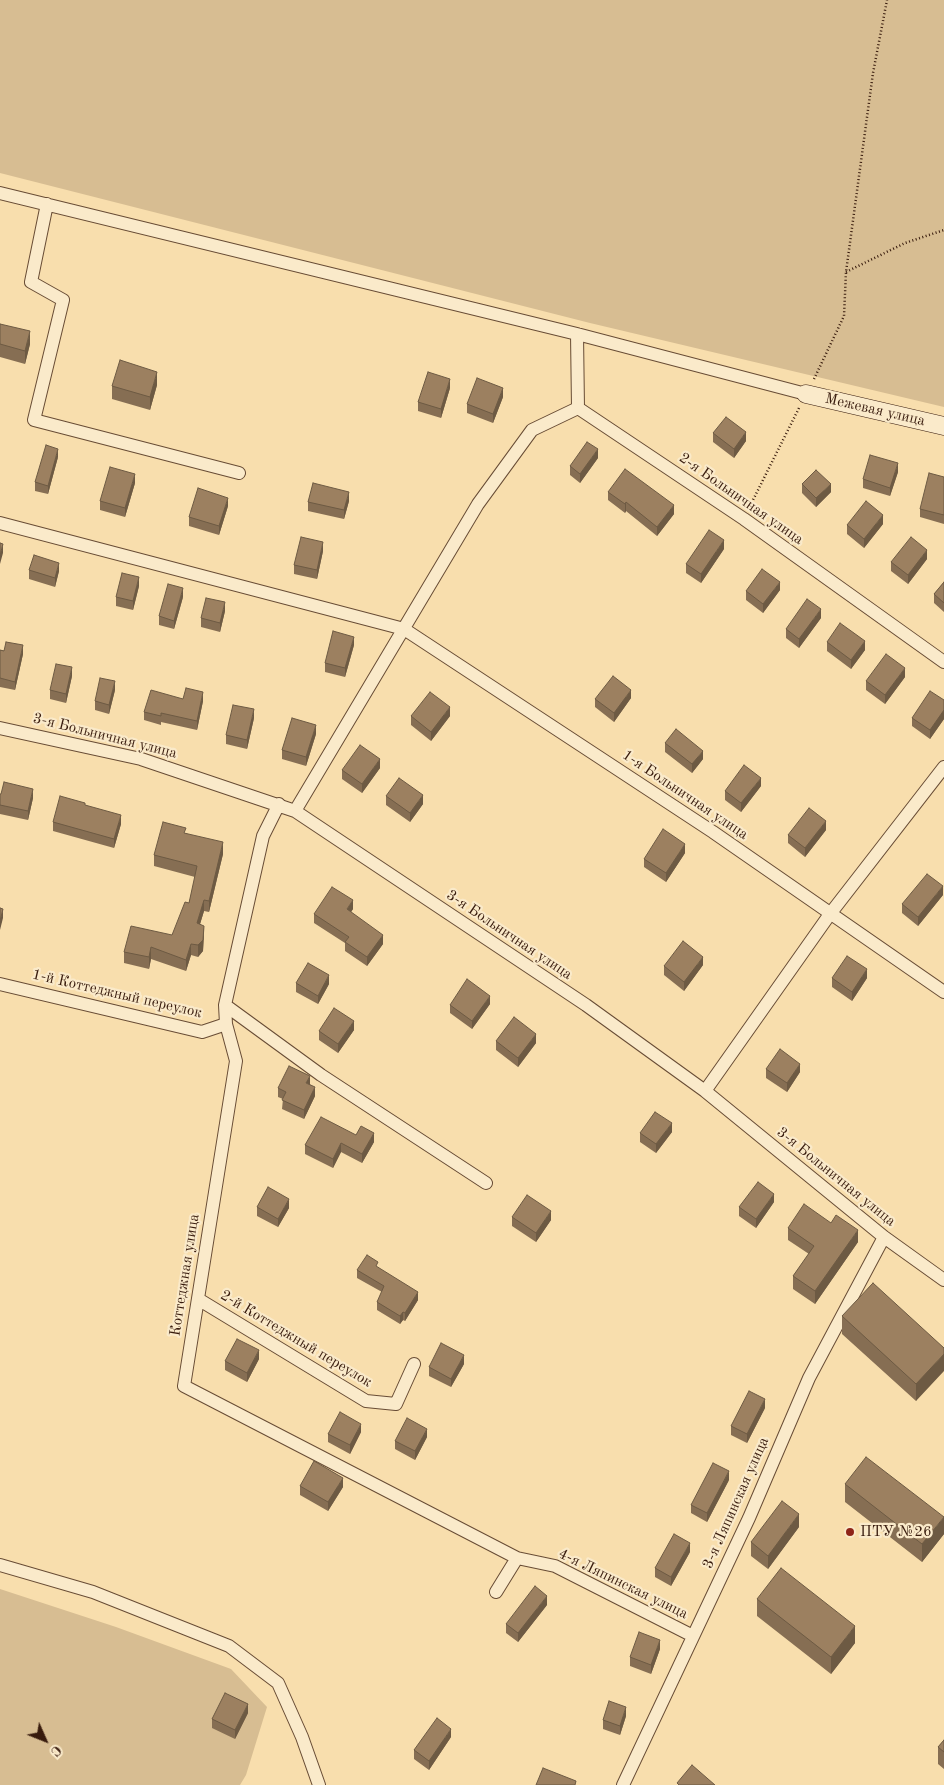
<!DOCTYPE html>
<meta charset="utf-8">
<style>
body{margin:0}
#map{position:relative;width:944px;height:1785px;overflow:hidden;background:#f8dead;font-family:"Old Standard TT",serif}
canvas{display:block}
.north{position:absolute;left:20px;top:1715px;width:50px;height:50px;-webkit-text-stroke:4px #faeaca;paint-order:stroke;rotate:134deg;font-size:14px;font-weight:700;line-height:20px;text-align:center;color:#381b0d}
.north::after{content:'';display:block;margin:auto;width:18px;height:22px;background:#381b0d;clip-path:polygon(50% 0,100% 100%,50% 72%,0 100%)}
</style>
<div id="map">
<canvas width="944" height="1785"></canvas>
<div class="north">С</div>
</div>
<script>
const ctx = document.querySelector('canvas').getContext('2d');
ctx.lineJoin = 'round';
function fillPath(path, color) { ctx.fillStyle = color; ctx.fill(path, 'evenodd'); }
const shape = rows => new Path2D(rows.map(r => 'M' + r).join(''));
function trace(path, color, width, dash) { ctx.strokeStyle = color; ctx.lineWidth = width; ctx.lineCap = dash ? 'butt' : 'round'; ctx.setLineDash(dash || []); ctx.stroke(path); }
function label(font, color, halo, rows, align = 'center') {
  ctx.font = font + ' "Old Standard TT",serif'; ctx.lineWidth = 4.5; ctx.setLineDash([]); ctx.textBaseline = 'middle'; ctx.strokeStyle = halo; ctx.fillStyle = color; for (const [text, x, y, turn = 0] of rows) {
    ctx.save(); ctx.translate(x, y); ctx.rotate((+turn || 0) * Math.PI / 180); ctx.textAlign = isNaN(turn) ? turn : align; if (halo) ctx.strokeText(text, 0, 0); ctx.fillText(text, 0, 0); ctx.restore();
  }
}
fillPath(shape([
 [0,0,944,0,944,407,590,323,0,173],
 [0,1589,116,1627,231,1669,267,1707,246,1775,240,1785,0,1785]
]), '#d7bd92');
const street = shape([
 [0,193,577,334,806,394],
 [47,204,31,282,63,300,34,420,239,473],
 [577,334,578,408,744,519,944,662],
 [0,523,404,629,713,832,944,992],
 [0,728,141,759,295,811,586,1005,705,1091,884,1237,944,1280],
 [279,804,263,836,225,1005,226,1024,236,1061,184,1386,517,1558],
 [295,811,478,504,532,430,578,408],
 [0,984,202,1032,226,1024],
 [225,1005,321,1075,486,1183],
 [705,1091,830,914,944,767],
 [198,1299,366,1401,396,1404,414,1364],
 [0,1565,93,1592,229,1646,278,1683,302,1737,319,1785],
 [496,1592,517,1558,555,1566,693,1636],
 [623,1785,749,1518,809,1378,884,1237]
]);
const secondary = shape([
 [806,394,944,426]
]);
trace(street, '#684c35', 14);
trace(secondary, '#381b0d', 19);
trace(shape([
 [846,272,905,243,944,230],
 [814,379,844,316,846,272,873,73,887,0],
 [750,506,799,408]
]), '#381b0d', 2.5, [1, 2.5]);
trace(street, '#faeaca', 12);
trace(secondary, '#faeaca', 18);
fillPath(shape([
 [0,324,30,344,25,364,0,357],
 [157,385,150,410,112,399,112,386],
 [450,388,441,418,418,411,418,402],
 [503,397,493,423,467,413,467,404],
 [713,433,746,441,734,458,713,442],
 [58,457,48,494,35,491,35,482],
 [598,458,580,483,570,475,570,466],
 [898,472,890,496,863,488,863,479],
 [944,477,944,524,920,517,920,509],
 [135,483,125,517,100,510,100,501],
 [802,484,831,492,816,507,802,493],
 [608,492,674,514,657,536,626,511,625,513,608,500],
 [349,501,344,519,308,511,308,502],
 [228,506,219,535,189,526,189,517],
 [883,524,864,548,847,534,847,525],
 [724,549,701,583,686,573,686,564],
 [323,551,317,579,294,574,294,565],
 [927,559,908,584,891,571,891,562],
 [29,570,59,571,55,587,29,579],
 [944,582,944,612,934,603,934,594],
 [139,586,133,610,116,606,116,597],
 [780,590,763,613,746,600,746,591],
 [183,597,174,629,159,625,159,616],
 [225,611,220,632,201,627,201,618],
 [821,618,799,648,786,638,786,629],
 [827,642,865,650,851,669,827,651],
 [354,645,345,677,325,672,325,663],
 [0,650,23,654,15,690,0,687],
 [72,676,66,703,50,699,50,690],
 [905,677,885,704,866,690,866,681],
 [115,690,109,714,95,710,95,701],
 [631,698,614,722,595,707,595,699],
 [183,699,203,701,197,730,161,722,161,725,144,720,144,712],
 [944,700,944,719,930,739,912,726,912,718],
 [411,716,450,716,431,741,411,725],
 [254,718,247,749,226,744,226,735],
 [316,734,306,766,282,759,282,750],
 [665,743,703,759,692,773,665,752],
 [380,768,362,793,342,779,342,770],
 [761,786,741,812,725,800,725,791],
 [0,794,33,798,28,820,0,814],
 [386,796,423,804,410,822,386,805],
 [85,806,121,824,114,848,53,831,53,822],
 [826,830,805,857,788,843,788,835],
 [186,833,223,854,209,912,204,911,200,924,204,937,203,951,198,957,191,955,186,971,151,959,149,969,124,963,124,952,172,935,189,903,195,877,154,866,154,855],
 [685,853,666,882,644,867,644,859],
 [943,895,918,926,902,913,902,904],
 [353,909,351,912,383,944,367,966,345,951,345,943,314,923,314,914],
 [703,965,684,991,664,975,664,966],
 [832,978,867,978,852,1001,832,987],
 [296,983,329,984,318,1004,296,992],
 [490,1004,472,1029,450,1013,450,1005],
 [354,1030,338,1053,319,1040,319,1031],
 [496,1041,536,1043,518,1067,496,1050],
 [766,1069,800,1072,787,1092,766,1078],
 [310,1084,315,1096,304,1119,282,1109,283,1099,278,1097,278,1088],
 [672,1132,656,1153,640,1142,640,1133],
 [356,1135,374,1142,362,1163,341,1152,333,1168,305,1154,305,1145],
 [774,1202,756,1228,739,1216,739,1207],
 [257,1207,289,1208,278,1227,257,1216],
 [512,1217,551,1220,536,1242,512,1226],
 [788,1228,858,1242,815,1304,793,1289,793,1276,809,1254,788,1240],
 [378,1268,418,1300,405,1321,403,1320,400,1324,377,1310,377,1302,382,1292,357,1278,357,1270],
 [842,1316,944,1348,916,1401,842,1334],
 [259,1359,247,1382,225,1370,225,1361],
 [464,1364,451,1387,429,1376,429,1367],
 [765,1408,747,1443,731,1435,731,1426],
 [361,1432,350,1454,328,1442,328,1434],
 [427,1437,415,1460,395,1449,395,1441],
 [729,1480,707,1522,691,1513,691,1505],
 [845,1484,944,1534,922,1562,845,1502],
 [300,1486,343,1487,328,1511,300,1495],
 [799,1527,768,1569,751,1556,751,1542],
 [690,1552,671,1586,655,1577,655,1568],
 [757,1599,855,1643,831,1674,757,1616],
 [547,1605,518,1642,506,1633,506,1624],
 [660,1649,651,1674,630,1666,630,1657],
 [248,1713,235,1739,212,1728,212,1719],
 [626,1716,620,1735,603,1729,603,1720],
 [451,1737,429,1770,414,1759,414,1750],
 [944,1740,944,1769,938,1764,938,1747]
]), '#866e53');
fillPath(shape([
 [30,331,30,344,25,364,25,351],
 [157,372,157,385,150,410,150,397],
 [450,379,450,388,441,418,441,409],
 [503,388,503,397,493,423,493,414],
 [746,432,746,441,734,458,734,449],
 [58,449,58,457,48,494,48,486],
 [598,449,598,458,580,483,580,474],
 [898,463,898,472,890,496,890,488],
 [135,474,135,483,125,517,125,508],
 [831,484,831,492,816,507,816,498],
 [349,492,349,501,344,519,344,510],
 [228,498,228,506,219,535,219,526],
 [626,502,626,511,625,513,625,504],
 [674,505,674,514,657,536,657,527],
 [883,515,883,524,864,548,864,539],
 [724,540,724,549,701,583,701,574],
 [323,542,323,551,317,579,317,570],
 [3,544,3,553,0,564,0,555],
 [927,550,927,559,908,584,908,575],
 [59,563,59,571,55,587,55,578],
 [139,577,139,586,133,610,133,601],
 [780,582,780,590,763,613,763,604],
 [183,588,183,597,174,629,174,621],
 [225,602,225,611,220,632,220,623],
 [821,609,821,618,799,648,799,639],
 [354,637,354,645,345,677,345,668],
 [865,641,865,650,851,669,851,660],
 [23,645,23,654,15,690,15,682],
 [72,667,72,676,66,703,66,694],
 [905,668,905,677,885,704,885,695],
 [115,681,115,690,109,714,109,705],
 [631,690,631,698,614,722,614,713],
 [203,692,203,701,197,730,197,721],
 [450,707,450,716,431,741,431,732],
 [254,709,254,718,247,749,247,740],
 [944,710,944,719,930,739,930,730],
 [316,725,316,734,306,766,306,757],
 [703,751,703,759,692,773,692,764],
 [380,759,380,768,362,793,362,784],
 [761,778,761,786,741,812,741,803],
 [33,789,33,798,28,820,28,811],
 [423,795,423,804,410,822,410,813],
 [121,815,121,824,114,848,114,839],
 [826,821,826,830,805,857,805,848],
 [223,842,223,854,209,912,209,901],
 [685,844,685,853,666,882,666,873],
 [943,886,943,895,918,926,918,917],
 [204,900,204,911,197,934,197,923],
 [353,900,353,909,347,918,347,909],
 [3,909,3,918,0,930,0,921],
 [204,926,203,951,198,957,198,945],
 [383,935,383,944,367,966,367,957],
 [191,944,191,955,186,971,186,960],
 [151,947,151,959,149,969,149,957],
 [703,957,703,965,684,991,684,982],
 [867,969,867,978,852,1001,852,992],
 [329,975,329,984,318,1004,318,996],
 [490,996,490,1004,472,1029,472,1021],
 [354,1021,354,1030,338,1053,338,1044],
 [536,1034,536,1043,518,1067,518,1058],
 [800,1064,800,1072,787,1092,787,1083],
 [310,1076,310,1085,306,1083],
 [315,1087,315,1096,304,1119,304,1110],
 [672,1123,672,1132,656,1153,656,1144],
 [374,1133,374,1142,362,1163,362,1154],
 [341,1143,341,1152,333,1168,333,1159],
 [774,1194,774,1202,756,1228,756,1219],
 [289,1199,289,1208,278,1227,278,1219],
 [551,1211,551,1220,536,1242,536,1233],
 [858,1230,858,1242,815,1304,815,1291],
 [418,1292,418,1300,405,1321,405,1313],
 [403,1312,403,1320,400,1324,400,1316],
 [259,1350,259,1359,247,1382,247,1373],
 [944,1354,944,1371,916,1401,916,1384],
 [464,1355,464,1364,451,1387,451,1379],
 [765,1399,765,1408,747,1443,747,1434],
 [361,1424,361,1432,350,1454,350,1445],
 [427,1429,427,1437,415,1460,415,1451],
 [729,1471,729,1480,707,1522,707,1513],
 [343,1478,343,1487,328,1511,328,1502],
 [799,1514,799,1527,768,1569,768,1556],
 [944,1517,944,1534,922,1562,922,1544],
 [690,1543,690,1552,671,1586,671,1577],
 [547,1596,547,1605,518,1642,518,1633],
 [855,1626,855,1643,831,1674,831,1657],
 [660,1640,660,1649,651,1674,651,1665],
 [248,1704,248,1713,235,1739,235,1730],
 [626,1707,626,1716,620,1735,620,1726],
 [451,1729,451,1737,429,1770,429,1761]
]), '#6d5a43');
const building = shape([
 [0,324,30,331,25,351,0,344,0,324],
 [120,360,157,372,150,397,112,386,120,360],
 [428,372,450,379,441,409,418,402,428,372],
 [477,378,503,388,493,414,467,404,477,378],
 [726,417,746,432,734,449,713,433,726,417],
 [587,442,598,449,580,474,570,466,587,442],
 [46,445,58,449,48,486,35,482,46,445],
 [870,455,898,463,890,488,863,479,870,455],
 [110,467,135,474,125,508,100,501,110,467],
 [625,469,674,505,657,527,626,502,625,504,608,492,625,469],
 [816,470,831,484,816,498,802,484,816,470],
 [929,473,944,477,944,515,920,509,929,473],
 [313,483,349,492,344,510,308,502,313,483],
 [198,488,228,498,219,526,189,517,198,488],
 [866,501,883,515,864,539,847,525,866,501],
 [709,530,724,540,701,574,686,564,709,530],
 [301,537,323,542,317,570,294,565,301,537],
 [911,537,927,550,908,575,891,562,911,537],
 [0,543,3,544,0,555,0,543],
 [34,555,59,563,55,578,29,570,34,555],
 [762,569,780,582,763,604,746,591,762,569],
 [122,573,139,577,133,601,116,597,122,573],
 [944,582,944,603,934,594,944,582],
 [168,584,183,588,174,621,159,616,168,584],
 [206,598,225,602,220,623,201,618,206,598],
 [807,599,821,609,799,639,786,629,807,599],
 [840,623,865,641,851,660,827,642,840,623],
 [333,631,354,637,345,668,325,663,333,631],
 [6,642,23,645,15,682,0,678,0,650,4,651,6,642],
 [886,654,905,668,885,695,866,681,886,654],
 [56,664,72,667,66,694,50,690,56,664],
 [613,676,631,690,614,713,595,699,613,676],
 [100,678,115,681,109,705,95,701,100,678],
 [186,688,203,692,197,721,161,713,161,716,144,712,151,690,183,699,186,688],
 [930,691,944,700,944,710,930,730,912,718,930,691],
 [430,692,450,707,431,732,411,716,430,692],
 [233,705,254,709,247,740,226,735,233,705],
 [292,718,316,725,306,757,282,750,292,718],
 [676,729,703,751,692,764,665,743,676,729],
 [360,745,380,759,362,784,342,770,360,745],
 [744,765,761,778,741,803,725,791,744,765],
 [399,778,423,795,410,813,386,796,399,778],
 [4,782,33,789,28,811,0,805,0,794,1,794,4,782],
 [60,796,85,803,85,805,121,815,114,839,53,822,60,796],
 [809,808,826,821,805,848,788,835,809,808],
 [163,822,186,828,184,833,223,842,209,901,204,900,197,923,204,926,203,940,198,945,191,944,186,960,151,947,149,957,124,952,131,926,172,935,185,902,189,903,197,866,154,855,163,822],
 [663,829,685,844,666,873,644,859,663,829],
 [927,874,943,886,918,917,902,904,927,874],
 [332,887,353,900,347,909,383,935,367,957,345,942,349,937,314,914,332,887],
 [0,908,3,909,0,921,0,908],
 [683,941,703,957,684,982,664,966,683,941],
 [847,956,867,969,852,992,832,978,847,956],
 [308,963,329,975,318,996,296,983,308,963],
 [467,979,490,996,472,1021,450,1005,467,979],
 [334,1008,354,1021,338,1044,319,1031,334,1008],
 [514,1017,536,1034,518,1058,496,1041,514,1017],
 [780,1049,800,1064,787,1083,766,1069,780,1049],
 [289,1066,310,1076,306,1083,315,1087,304,1110,282,1100,286,1092,278,1088,289,1066],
 [655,1112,672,1123,656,1144,640,1133,655,1112],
 [321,1117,356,1135,361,1126,374,1133,362,1154,341,1143,333,1159,305,1145,321,1117],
 [758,1182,774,1194,756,1219,739,1207,758,1182],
 [268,1187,289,1199,278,1219,257,1207,268,1187],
 [527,1195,551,1211,536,1233,512,1217,527,1195],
 [804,1204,831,1223,836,1215,858,1230,815,1291,793,1276,814,1246,788,1228,804,1204],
 [367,1255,378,1262,376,1266,418,1292,405,1313,403,1312,400,1316,377,1302,384,1286,357,1270,367,1255],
 [873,1283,944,1348,944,1354,916,1384,842,1316,873,1283],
 [237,1339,259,1350,247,1373,225,1361,237,1339],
 [441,1343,464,1355,451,1379,429,1367,441,1343],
 [749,1391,765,1399,747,1434,731,1426,749,1391],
 [340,1412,361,1424,350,1445,328,1434,340,1412],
 [407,1418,427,1429,415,1451,395,1441,407,1418],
 [866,1457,944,1517,922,1544,845,1484,866,1457],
 [314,1461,343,1478,328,1502,300,1486,314,1461],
 [713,1463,729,1471,707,1513,691,1505,713,1463],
 [782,1501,799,1514,768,1556,751,1542,782,1501],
 [674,1534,690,1543,671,1577,655,1568,674,1534],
 [781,1568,855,1626,831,1657,757,1599,781,1568],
 [535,1586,547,1596,518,1633,506,1624,535,1586],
 [639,1632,660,1640,651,1665,630,1657,639,1632],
 [225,1693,248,1704,235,1730,212,1719,225,1693],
 [609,1701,626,1707,620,1726,603,1720,609,1701],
 [437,1718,451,1729,429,1761,414,1750,437,1718],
 [944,1740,944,1752,938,1747,944,1740],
 [692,1765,715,1785,679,1785,677,1783,692,1765],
 [543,1768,576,1781,575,1785,536,1785,543,1768]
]);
fillPath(building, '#9c8060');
trace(building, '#6d5a43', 1);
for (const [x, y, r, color] of [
 [850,1532,5,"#8f2418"]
]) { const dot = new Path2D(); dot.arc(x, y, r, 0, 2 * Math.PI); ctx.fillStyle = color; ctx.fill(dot); trace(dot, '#faeaca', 2); }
label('15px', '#381b0d', '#faeaca', [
 ["Межевая улица",875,410,13],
 ["2-я Больничная улица",741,499,35],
 ["3-я Больничная улица",105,736,14],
 ["1-я Больничная улица",685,795,34],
 ["3-я Больничная улица",509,935,34],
 ["1-й Коттеджный переулок",117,994,13],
 ["3-я Больничная улица",836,1177,39],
 ["Коттеджная улица",185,1275,-81],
 ["2-й Коттеджный переулок",296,1339,31],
 ["3-я Ляпинская улица",736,1503,-66],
 ["4-я Ляпинская улица",623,1584,26]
]);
label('15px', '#381b0d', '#faeaca', [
 ["ПТУ №26",860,1532]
], 'left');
</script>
